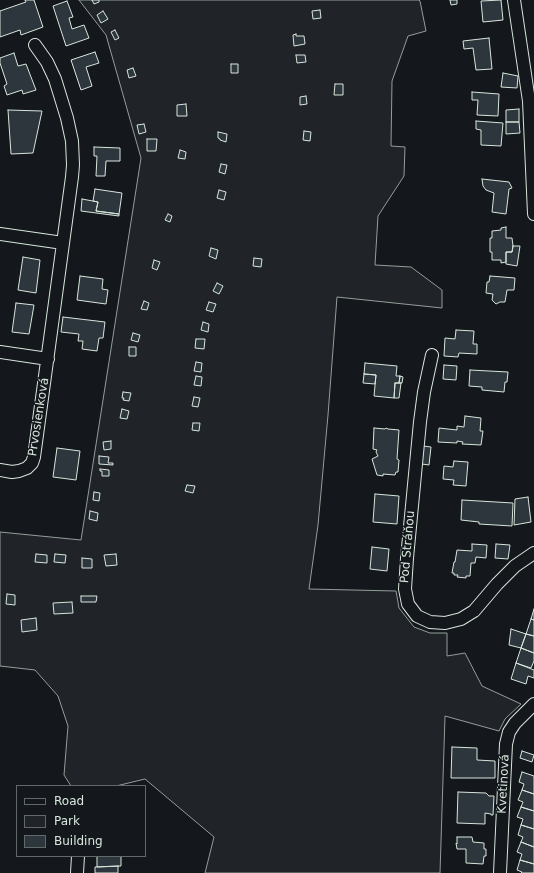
<!DOCTYPE html>
<meta charset="utf-8">
<style>
body{margin:0}
#map{position:relative;width:534px;height:873px;overflow:hidden;background:#14181c;font-family:"DejaVu Sans",sans-serif}
canvas{display:block}
.legend{position:absolute;left:16px;top:785px;width:130px;height:72px;box-sizing:border-box;background:#14181c;border:1px solid #626a69;margin:0;padding:5px 7px;list-style:none;font-size:12px;color:#d8e6dc}
.legend li{display:flex;align-items:center;gap:8px;height:20px}
.legend b{width:20px;border:1px solid #626a69}
</style>
<div id="map">
<canvas width="534" height="873"></canvas>
<ul class="legend">
<li><b style="height:5px;background:#14181c"></b>Road</li>
<li><b style="height:11px;background:#202428"></b>Park</li>
<li><b style="height:11px;background:#2c363c"></b>Building</li>
</ul>
</div>
<script>
const ctx = document.querySelector('canvas').getContext('2d');
ctx.lineJoin = 'round';
function fillPath(path, color) { ctx.fillStyle = color; ctx.fill(path, 'evenodd'); }
const shape = rows => new Path2D(rows.map(r => 'M' + r).join(''));
function trace(path, color, width, dash) { ctx.strokeStyle = color; ctx.lineWidth = width; ctx.lineCap = dash ? 'butt' : 'round'; ctx.setLineDash(dash || []); ctx.stroke(path); }
function label(font, color, halo, rows, align = 'center') {
  ctx.font = font + ' "DejaVu Sans",sans-serif'; ctx.lineWidth = 3; ctx.setLineDash([]); ctx.textBaseline = 'middle'; ctx.strokeStyle = halo; ctx.fillStyle = color; for (const [text, x, y, turn = 0] of rows) {
    ctx.save(); ctx.translate(x, y); ctx.rotate((+turn || 0) * Math.PI / 180); ctx.textAlign = isNaN(turn) ? turn : align; if (halo) ctx.strokeText(text, 0, 0); ctx.fillText(text, 0, 0); ctx.restore();
  }
}
const green = shape([
 [79,0,419,0,420,1,426,31,408,36,392,81,391,146,405,147,404,176,378,216,375,265,411,267,442,290,442,308,337,297,328,415,318,525,309,589,396,591,399,608,414,627,430,633,447,633,447,656,465,653,482,686,521,704,505,719,499,731,445,716,440,873,205,873,214,837,145,779,116,786,71,786,64,775,68,726,58,696,35,670,0,666,0,532,81,540,141,158,106,35,79,0]
]);
fillPath(green, '#202428');
trace(green, '#939e99', 1);
const building = shape([
 [25,0,34,0,43,27,21,35,20,30,0,37,0,11,26,2,25,0],
 [92,0,99,0,99,2,94,4,92,0],
 [450,0,457,0,457,4,451,5,450,0],
 [501,0,503,20,483,22,481,1,501,0],
 [67,1,73,17,69,18,72,29,84,25,89,38,66,46,53,6,67,1],
 [320,10,321,18,313,19,312,11,320,10],
 [103,11,108,19,101,23,97,15,103,11],
 [115,30,119,38,115,40,111,32,115,30],
 [296,34,296,36,304,36,305,44,294,46,293,35,296,34],
 [489,38,492,69,476,70,473,48,464,49,463,41,489,38],
 [95,52,99,63,86,67,92,86,81,90,71,60,95,52],
 [14,53,18,66,26,64,36,90,23,94,22,90,7,95,4,86,7,84,0,63,0,58,14,53],
 [296,55,305,55,306,62,297,63,296,55],
 [231,64,238,64,238,73,231,73,231,64],
 [133,68,136,76,129,78,127,70,133,68],
 [503,73,518,76,517,88,501,87,503,73],
 [335,84,343,84,343,95,334,95,335,84],
 [472,92,499,94,498,116,477,115,478,100,472,100,472,92],
 [306,96,307,104,300,105,300,97,306,96],
 [186,104,187,116,177,116,177,105,186,104],
 [519,109,519,122,506,122,506,110,519,109],
 [8,110,42,111,33,153,11,154,8,110],
 [476,121,503,123,501,146,481,145,481,130,476,129,476,121],
 [506,122,519,122,520,133,506,134,506,122],
 [144,124,146,132,139,134,137,125,144,124],
 [304,131,311,132,310,141,303,140,304,131],
 [218,132,227,134,226,142,220,140,220,139,218,138,218,132],
 [147,139,157,139,156,151,147,151,147,139],
 [94,147,120,148,120,161,106,161,105,176,96,176,97,156,94,156,94,147],
 [180,150,186,152,185,159,178,158,180,150],
 [221,164,227,165,225,174,219,172,221,164],
 [482,179,509,182,512,188,509,189,506,214,492,212,494,193,486,190,483,186,482,179],
 [95,189,122,193,119,214,96,211,98,202,93,201,95,189],
 [219,190,226,192,224,200,217,198,219,190],
 [82,199,98,202,96,211,119,214,119,216,81,211,82,199],
 [168,214,172,216,170,222,165,220,168,214],
 [506,227,506,238,512,238,513,246,512,252,506,252,506,262,501,263,501,260,492,260,492,252,490,252,490,238,492,238,492,231,501,230,501,228,506,227],
 [513,246,520,246,517,266,506,264,506,252,512,252,513,246],
 [211,248,218,250,216,259,209,256,211,248],
 [23,257,40,260,36,293,18,290,23,257],
 [254,258,262,259,261,267,253,266,254,258],
 [154,260,160,262,157,270,152,268,154,260],
 [80,276,103,279,102,289,108,290,106,304,77,300,80,276],
 [490,276,515,278,514,290,507,290,505,302,500,302,496,304,492,300,493,294,486,293,487,282,489,282,490,276],
 [217,283,223,286,219,294,213,291,217,283],
 [144,301,149,303,147,310,141,309,144,301],
 [209,302,216,304,213,312,206,310,209,302],
 [16,303,34,305,29,334,12,332,16,303],
 [63,317,105,322,103,338,99,338,97,351,82,349,83,341,78,341,79,334,61,332,63,317],
 [203,322,209,324,208,332,201,330,203,322],
 [456,330,474,331,473,344,477,344,477,354,459,353,458,357,444,356,445,338,455,339,456,330],
 [133,333,140,335,138,342,131,340,133,333],
 [196,339,205,339,204,349,195,348,196,339],
 [129,347,136,347,136,356,129,356,129,347],
 [196,362,202,363,201,372,194,371,196,362],
 [365,363,397,366,396,376,400,376,399,383,395,383,394,398,374,396,376,375,364,374,365,363],
 [444,365,457,366,456,380,443,379,444,365],
 [470,370,508,372,507,382,505,382,504,392,482,390,482,387,469,386,470,370],
 [364,374,376,375,375,384,363,383,364,374],
 [196,376,202,377,201,386,194,385,196,376],
 [400,376,403,377,402,383,399,383,400,376],
 [395,383,401,383,399,398,394,398,395,383],
 [123,392,131,393,129,401,123,400,124,398,122,398,123,392],
 [194,397,200,398,198,407,192,406,194,397],
 [122,409,129,411,127,419,120,418,122,409],
 [465,416,481,418,480,431,483,431,481,445,462,444,463,442,457,441,457,443,438,442,439,428,457,430,457,426,464,427,465,416],
 [193,423,200,423,199,431,192,430,193,423],
 [374,428,385,429,386,428,388,429,399,430,397,459,399,460,398,472,396,472,395,475,383,474,383,476,377,475,372,459,378,456,376,452,377,450,373,449,374,428],
 [111,441,111,449,104,450,103,442,111,441],
 [423,446,431,447,429,465,422,464,423,446],
 [57,448,80,451,76,480,53,477,57,448],
 [99,456,109,457,108,463,113,463,113,465,99,464,99,456],
 [454,461,468,462,466,486,453,485,454,480,443,479,444,466,453,467,454,461],
 [100,469,109,470,109,476,102,476,102,471,100,471,100,469],
 [187,485,195,486,193,493,185,491,187,485],
 [94,492,100,493,99,501,93,500,94,492],
 [375,494,399,496,397,524,373,522,375,494],
 [528,497,531,522,514,525,515,499,528,497],
 [462,500,513,503,512,526,479,524,479,522,461,520,462,500],
 [90,511,98,513,97,521,89,519,90,511],
 [472,544,487,545,486,558,476,557,475,563,471,563,470,576,466,576,466,578,457,577,458,575,454,575,454,573,452,573,454,562,455,562,457,550,472,551,472,544],
 [496,544,510,545,508,559,495,558,496,544],
 [372,547,389,549,387,571,370,569,372,547],
 [36,554,47,555,47,563,35,562,36,554],
 [55,554,66,555,65,563,54,562,55,554],
 [116,554,117,565,106,566,104,555,116,554],
 [82,558,92,559,92,568,82,568,82,558],
 [7,594,15,595,15,605,6,604,7,594],
 [81,596,97,596,96,602,81,602,81,596],
 [72,602,73,613,54,614,53,603,72,602],
 [534,609,534,620,531,619,534,609],
 [36,618,37,630,22,632,21,620,36,618],
 [531,619,534,620,534,636,526,634,531,619],
 [511,629,526,634,521,648,509,645,511,629],
 [526,634,534,636,534,653,521,648,526,634],
 [521,648,534,653,534,661,531,668,516,663,521,648],
 [516,663,534,670,534,678,528,676,526,684,511,679,516,663],
 [452,747,477,748,477,760,495,761,495,778,451,778,452,747],
 [522,751,534,755,532,762,520,758,522,751],
 [522,772,534,776,534,794,522,790,524,784,519,782,522,772],
 [522,790,534,794,534,811,521,807,523,802,518,800,522,790],
 [458,792,486,793,489,796,494,796,493,815,491,815,491,814,485,813,485,824,457,823,458,792],
 [521,807,534,811,534,829,521,825,523,819,517,817,521,807],
 [521,825,534,829,534,847,521,842,523,837,518,835,521,825],
 [457,837,472,837,473,842,484,843,484,849,486,849,486,856,484,856,483,864,466,863,466,849,457,849,456,843,457,844,457,837],
 [521,842,534,847,534,864,520,860,522,854,517,852,521,842],
 [97,856,121,856,121,866,97,867,97,856],
 [520,860,534,864,534,873,521,873,522,872,517,870,520,860],
 [118,866,118,873,95,873,95,867,118,866]
]);
fillPath(building, '#2c363c');
trace(building, '#d8e6dc', 1);
const minor = shape([
 [514,0,529,101,534,214],
 [0,234,63,243],
 [0,352,48,359],
 [432,355,424,392,420,422,407,558,405,589,408,604,417,616,430,622,445,623,461,619,474,611,497,584,515,566,534,553],
 [0,470,12,472,19,471,27,468,32,463,34,457,72,177,73,165,72,141,67,118,55,79,47,62,35,45],
 [77,873,78,856],
 [500,873,506,744,509,732,515,723,534,704]
]);
trace(minor, '#d8e6dc', 14);
trace(minor, '#14181c', 12);
label('12px', '#d8e6dc', '#14181c', [
 ["Prvosienková",39,417,-81],
 ["Pod Stráňou",408,547,-85],
 ["Kvetinová",504,784,-87]
]);
</script>
